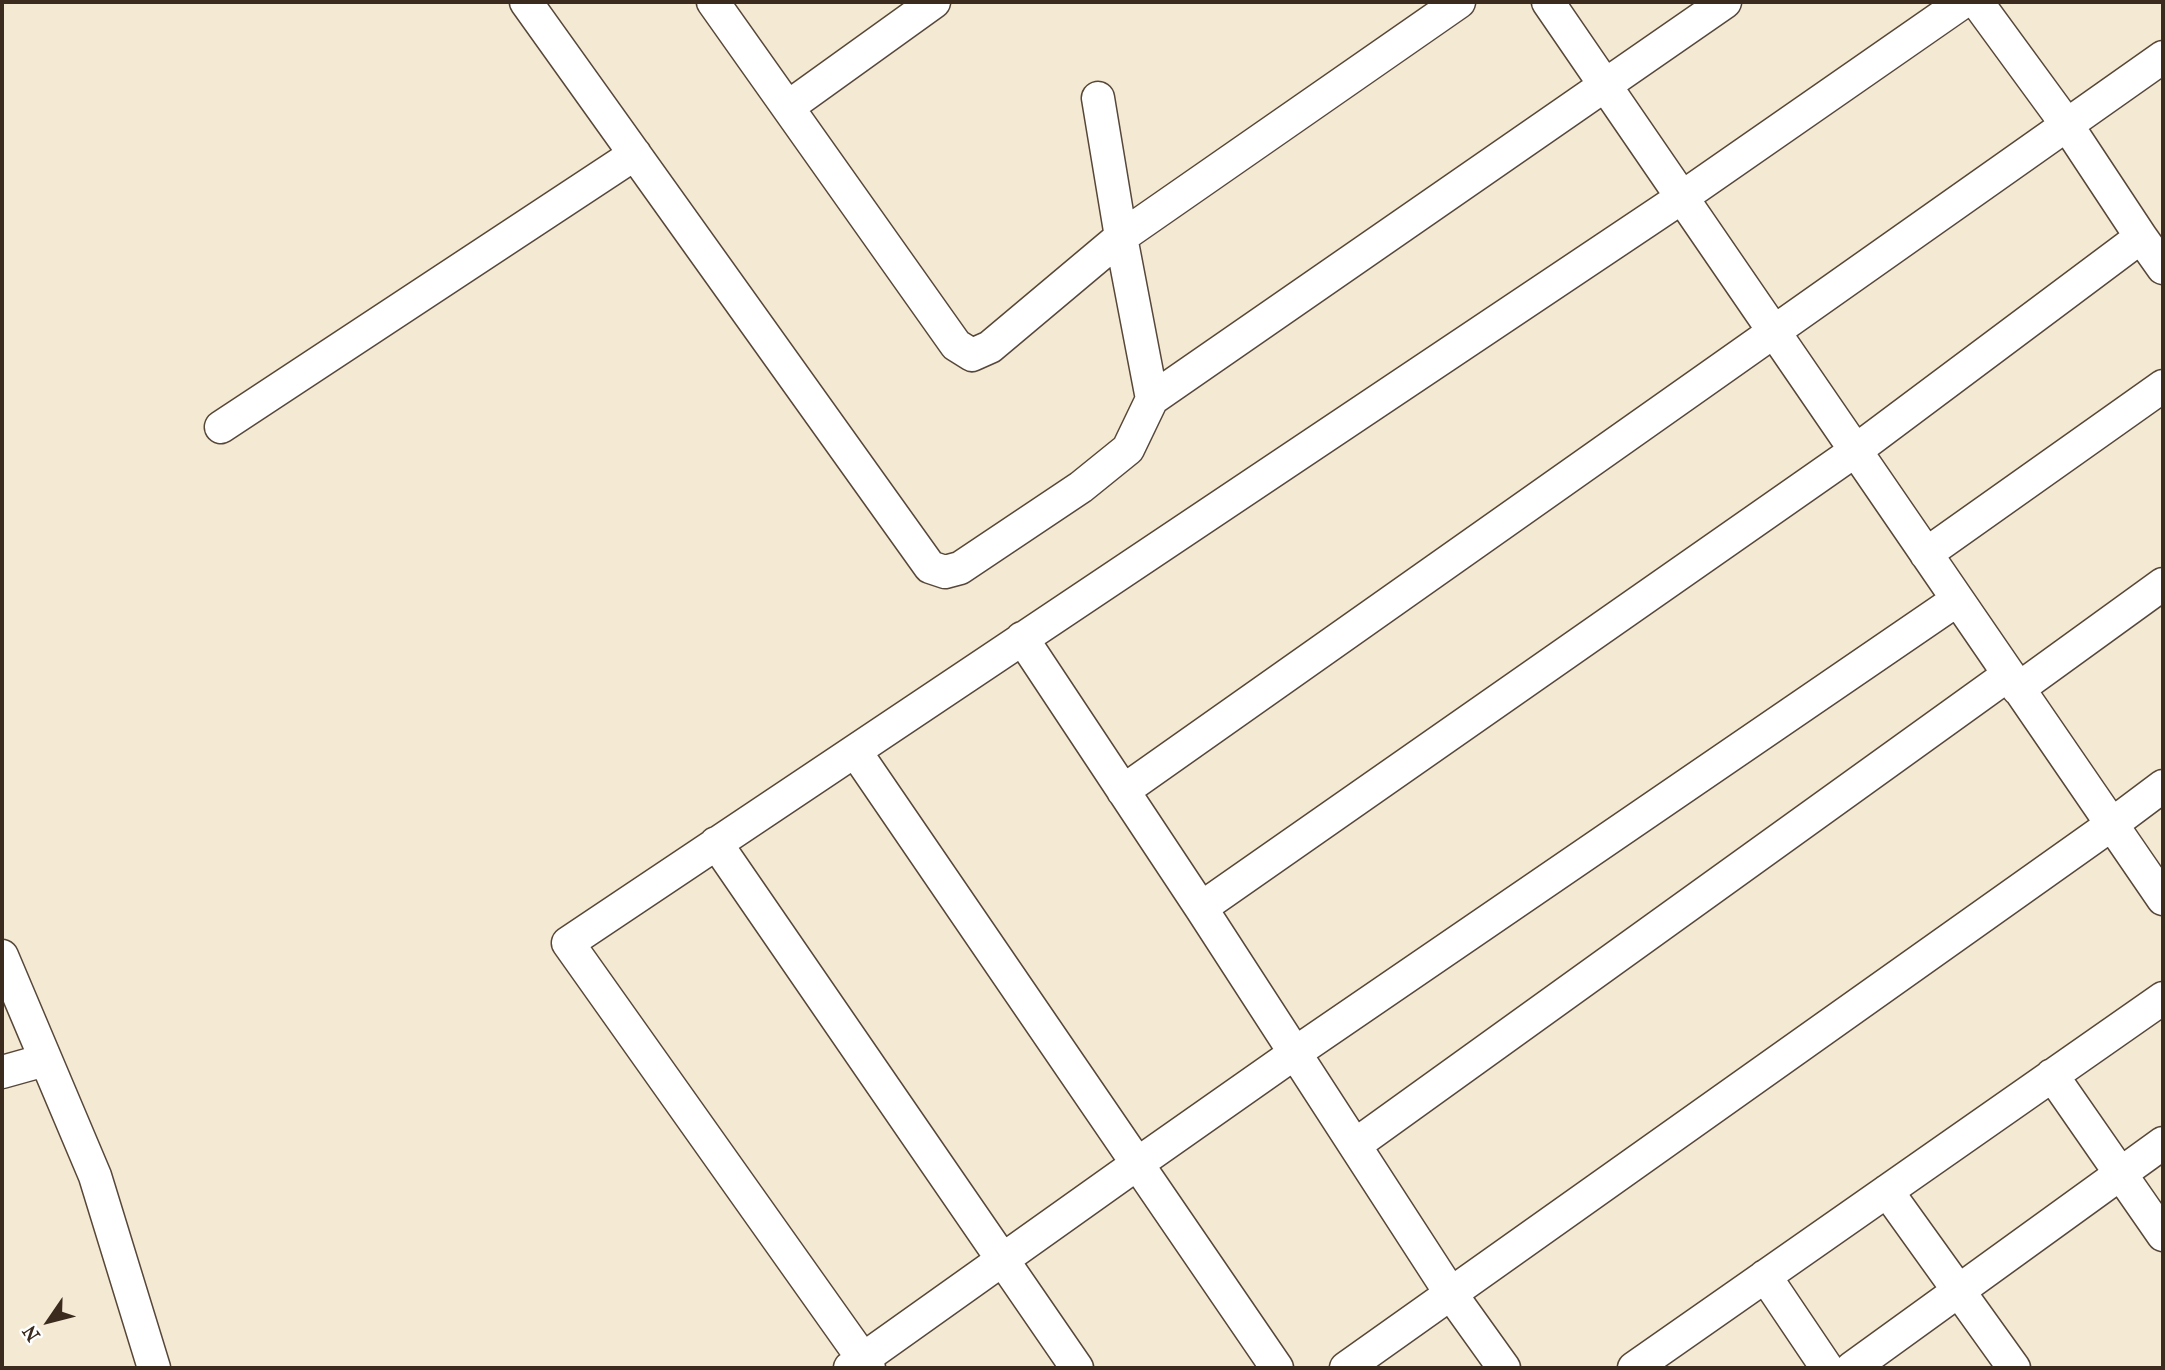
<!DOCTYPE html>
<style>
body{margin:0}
#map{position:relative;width:2165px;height:1370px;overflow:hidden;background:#f4e9d3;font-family:"IM FELL French Canon",serif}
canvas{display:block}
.frame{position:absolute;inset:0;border:4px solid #3b2a1e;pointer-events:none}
.north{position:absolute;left:14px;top:1286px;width:70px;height:70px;-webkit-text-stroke:5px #fff;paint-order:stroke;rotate:235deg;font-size:19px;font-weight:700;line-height:28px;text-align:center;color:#3b2a1e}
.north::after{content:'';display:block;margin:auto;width:24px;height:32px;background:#3b2a1e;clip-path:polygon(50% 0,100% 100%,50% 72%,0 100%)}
</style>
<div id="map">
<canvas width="2165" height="1370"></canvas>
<div class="frame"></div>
<div class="north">N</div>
</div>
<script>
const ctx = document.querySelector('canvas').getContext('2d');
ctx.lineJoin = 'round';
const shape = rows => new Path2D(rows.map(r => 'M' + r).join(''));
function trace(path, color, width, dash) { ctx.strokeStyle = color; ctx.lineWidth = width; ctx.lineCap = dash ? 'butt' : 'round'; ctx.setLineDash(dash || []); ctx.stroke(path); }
const minor = shape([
 [526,2,930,567,945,572,960,568,1081,487,1128,449,1152,399,1725,2],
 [713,2,956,345,972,355,990,347,1121,237,1459,2],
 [1548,2,2163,899],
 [1098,98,1121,237,1152,399],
 [788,107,934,2],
 [2141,237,2163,268],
 [221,427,635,154],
 [1926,554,2163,386],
 [1022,638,1201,908,1451,1294,1504,1368],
 [2018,689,2163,584],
 [855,751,1277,1368],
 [1123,791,2163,57],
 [716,843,1077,1368],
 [1201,908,1855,451,2141,237,2067,125,1977,2],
 [2,956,95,1176,154,1368],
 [2,1072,45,1060],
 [2052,1075,2163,1235],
 [1355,1145,2008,675],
 [1887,1191,2014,1368],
 [1765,1276,1827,1368],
 [850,1368,863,1359,568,943,1681,198,1963,2],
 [869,1368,863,1359,1137,1164,1295,1053,1957,600],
 [1346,1368,2111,825,2163,786],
 [1634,1368,2163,998],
 [1852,1368,2163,1143]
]);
trace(minor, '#574739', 35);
trace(minor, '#fff', 32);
</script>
